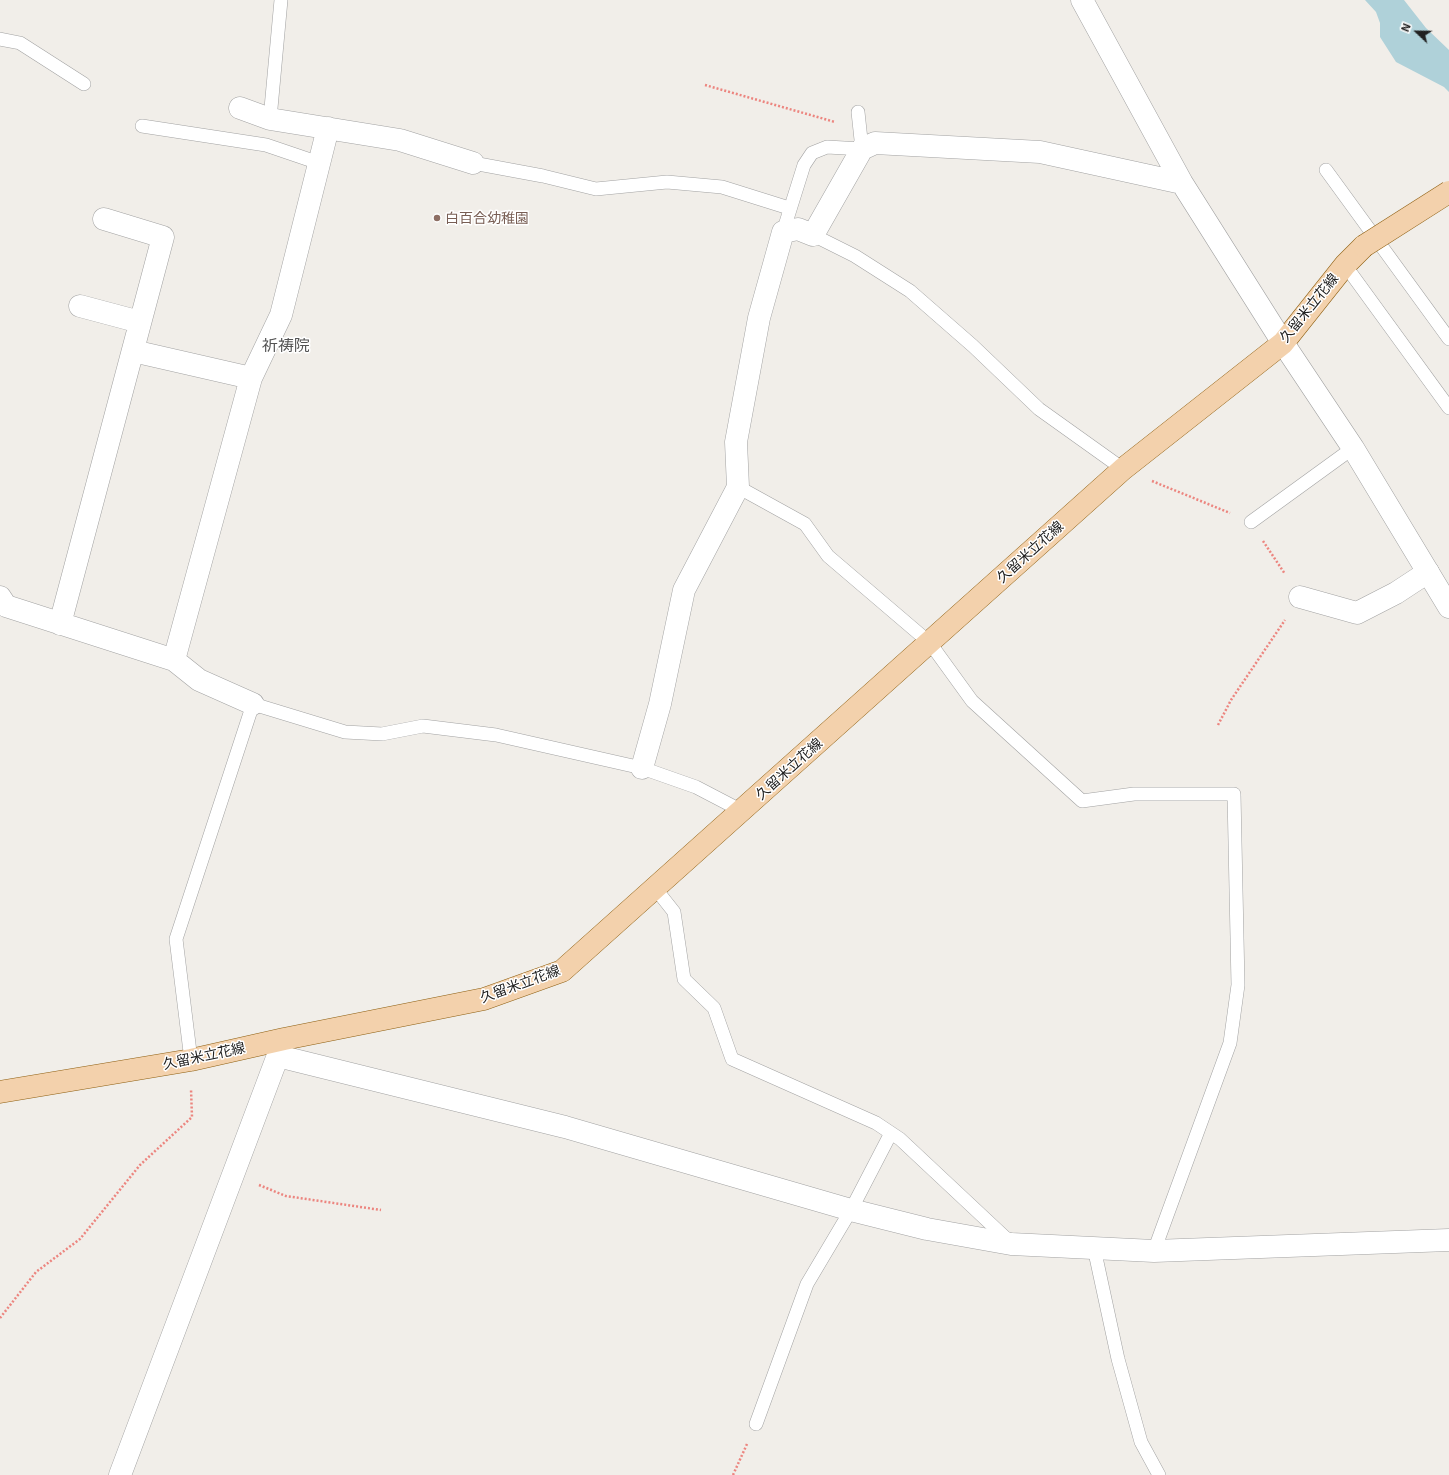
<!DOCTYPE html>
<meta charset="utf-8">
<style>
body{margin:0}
#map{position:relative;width:1449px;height:1475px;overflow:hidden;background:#f1eee9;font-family:"Exo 2",sans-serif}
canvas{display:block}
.north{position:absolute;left:1397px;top:12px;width:40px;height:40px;-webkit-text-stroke:3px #fff;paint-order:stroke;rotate:292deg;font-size:11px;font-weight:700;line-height:16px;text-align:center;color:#212121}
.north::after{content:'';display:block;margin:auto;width:14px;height:18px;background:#212121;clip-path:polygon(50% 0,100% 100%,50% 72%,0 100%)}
</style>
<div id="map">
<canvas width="1449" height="1475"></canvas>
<div class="north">N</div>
</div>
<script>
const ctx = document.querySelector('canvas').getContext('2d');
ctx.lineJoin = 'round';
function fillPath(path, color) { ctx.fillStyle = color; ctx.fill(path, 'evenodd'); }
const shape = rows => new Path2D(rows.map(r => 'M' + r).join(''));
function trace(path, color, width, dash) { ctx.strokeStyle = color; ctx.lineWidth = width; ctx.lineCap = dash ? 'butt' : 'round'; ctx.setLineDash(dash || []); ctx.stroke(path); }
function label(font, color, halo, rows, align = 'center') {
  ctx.font = font + ' "Exo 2","Noto Sans JP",sans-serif'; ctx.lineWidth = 3; ctx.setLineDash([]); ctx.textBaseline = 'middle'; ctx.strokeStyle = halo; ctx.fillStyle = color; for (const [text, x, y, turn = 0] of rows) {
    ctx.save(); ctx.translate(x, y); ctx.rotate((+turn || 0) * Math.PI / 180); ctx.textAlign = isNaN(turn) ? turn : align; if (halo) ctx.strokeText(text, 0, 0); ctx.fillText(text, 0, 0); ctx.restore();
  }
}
fillPath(shape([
 [1365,0,1404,0,1426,28,1449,50,1449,92,1444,87,1396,62,1380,37,1380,23,1376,12]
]), '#afd1d9');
const service = shape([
 [0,39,20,43,84,84],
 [270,119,281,0],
 [142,126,266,145,319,163],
 [473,163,543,176,596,189,667,182,722,187,789,208],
 [1326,170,1449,339],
 [783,232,804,165,812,153,827,147,862,149,858,112],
 [813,235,855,256,910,291,973,346,1039,409,1123,469],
 [1345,265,1449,408],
 [738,487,805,524,828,556,930,643,972,701,1082,801,1134,794,1234,794,1238,985,1230,1043,1154,1251],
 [1251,522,1353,448],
 [655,888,674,912,684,979,714,1008,732,1059,876,1123,900,1139,1010,1242],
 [191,1060,176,939,253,704,345,732,382,734,423,726,496,735,642,768,696,787,742,811],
 [1094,1248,1118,1359,1141,1442,1159,1475],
 [756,1424,807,1284,851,1210,891,1133]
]);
const minor = shape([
 [1082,0,1182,183,1283,343],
 [240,108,270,119,400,140,473,163],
 [80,306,140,322],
 [133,351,251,378],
 [0,597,6,606,174,660,199,680,253,704],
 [1300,597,1357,613,1396,593,1428,572],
 [60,624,163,237,104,219],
 [174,660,251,378,281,315,328,128],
 [642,768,660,704,684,590,738,487,736,442,759,318,783,232,798,229,813,235,862,149,875,143,1040,152,1182,183],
 [278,1056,565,1127,851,1210,927,1229,1011,1244,1154,1251,1449,1240],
 [120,1475,283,1042]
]);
const tertiary = shape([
 [1283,343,1353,448,1449,607]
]);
const primary = shape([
 [0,1092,191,1060,284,1039,484,999,562,971,1123,469,1283,343,1345,265,1364,246]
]);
trace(service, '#a2a2a2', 14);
trace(minor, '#a2a2a2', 23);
trace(tertiary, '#a2a2a2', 23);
trace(primary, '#8e5f11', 23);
trace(shape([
 [705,85,835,122],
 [1152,481,1230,513],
 [1263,541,1285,574],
 [1218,725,1231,700,1285,620],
 [259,1185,286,1196,381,1210],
 [0,1318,36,1272,80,1239,140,1165,192,1117,191,1089],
 [733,1475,747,1444]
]), '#ec857f', 2.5, [2, 2]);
trace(service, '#fff', 13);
trace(minor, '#fff', 22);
trace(tertiary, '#fff', 22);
trace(primary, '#f3d1ac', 22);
const primaryBridge = shape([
 [1364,246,1449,192]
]);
trace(primaryBridge, '#8e5f11', 23, []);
trace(primaryBridge, '#f3d1ac', 22);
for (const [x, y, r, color] of [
 [437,218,4,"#8d6e63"]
]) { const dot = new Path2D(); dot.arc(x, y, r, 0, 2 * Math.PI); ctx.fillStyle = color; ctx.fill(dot); trace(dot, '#fff', 1.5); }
label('14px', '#785e54', '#fff', [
 ["白百合幼稚園",445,218]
], 'left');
label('14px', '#212121', '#fff', [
 ["久留米立花線",1309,308,-51],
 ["久留米立花線",1030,552,-42],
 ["久留米立花線",789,769,-42],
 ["久留米立花線",520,984,-20],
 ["久留米立花線",204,1056,-12]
]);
label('16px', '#545454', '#fff', [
 ["祈祷院",286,346]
]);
</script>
